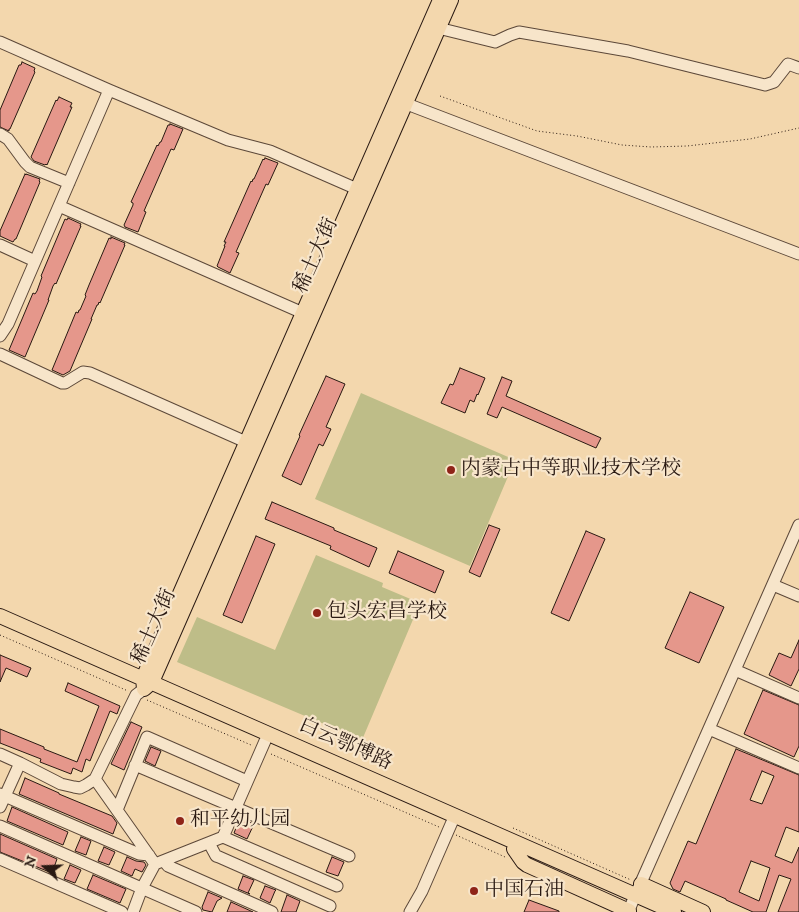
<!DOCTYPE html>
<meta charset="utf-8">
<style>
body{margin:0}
#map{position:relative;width:799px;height:912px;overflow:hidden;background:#f3d7ad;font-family:"IM FELL DW Pica",serif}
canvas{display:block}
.north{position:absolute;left:20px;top:842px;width:50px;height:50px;-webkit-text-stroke:4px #f7e5ca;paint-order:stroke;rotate:290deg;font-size:14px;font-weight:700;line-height:20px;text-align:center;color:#291912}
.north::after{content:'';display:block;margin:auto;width:18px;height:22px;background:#291912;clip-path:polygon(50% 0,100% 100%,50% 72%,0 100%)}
</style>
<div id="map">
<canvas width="799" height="912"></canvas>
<div class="north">N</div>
</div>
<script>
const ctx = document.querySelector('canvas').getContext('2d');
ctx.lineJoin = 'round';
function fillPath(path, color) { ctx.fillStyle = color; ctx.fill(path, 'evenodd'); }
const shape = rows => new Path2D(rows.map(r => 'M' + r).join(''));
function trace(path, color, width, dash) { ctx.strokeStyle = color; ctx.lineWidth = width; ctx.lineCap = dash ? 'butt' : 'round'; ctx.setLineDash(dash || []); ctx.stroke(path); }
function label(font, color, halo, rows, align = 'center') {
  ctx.font = font + ' "IM FELL DW Pica","Noto Serif SC",serif'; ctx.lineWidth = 4.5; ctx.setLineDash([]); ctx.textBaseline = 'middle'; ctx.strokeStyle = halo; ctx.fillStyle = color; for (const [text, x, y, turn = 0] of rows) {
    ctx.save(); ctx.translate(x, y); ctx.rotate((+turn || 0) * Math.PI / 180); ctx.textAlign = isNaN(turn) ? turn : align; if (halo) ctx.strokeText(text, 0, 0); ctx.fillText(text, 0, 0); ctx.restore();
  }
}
fillPath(shape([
 [361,393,515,460,470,566,315,499],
 [316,555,383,583,382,587,420,603,362,740,177,662,197,617,275,650]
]), '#bebd88');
const building = shape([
 [22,62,35,68,34,71,35,72,10,129,9,129,9,131,0,127,0,110,19,65,21,65,22,62],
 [59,97,72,103,70,107,72,107,47,165,46,164,45,165,34,161,31,157,56,100,57,101,59,97],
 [170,124,183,129,174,150,171,149,144,211,146,212,138,232,125,227,124,225,133,205,133,203,131,202,157,145,158,146,160,142,161,142,168,125,170,125,170,124],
 [265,158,278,163,268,185,266,184,236,252,239,253,230,273,218,267,217,266,225,246,224,246,226,242,224,242,251,181,252,182,253,179,254,179,263,159,264,160,265,158],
 [25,174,26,175,26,174,40,179,39,181,40,182,16,239,15,239,13,242,0,236,0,231,25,174],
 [68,218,81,224,80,226,81,226,56,284,55,283,53,286,48,300,49,300,25,357,9,350,33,293,35,294,37,291,42,277,41,276,65,219,67,220,68,218],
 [111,237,125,243,124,245,125,245,100,303,99,302,98,305,97,305,91,319,92,319,70,371,63,375,52,370,76,312,78,313,79,310,80,310,86,296,85,295,89,285,109,238,111,239,111,237],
 [460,368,485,378,478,395,477,394,474,402,470,400,465,413,441,403,450,384,453,385,460,368],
 [326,376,345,384,326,427,331,429,323,446,319,444,301,485,282,476,300,436,299,435,326,376],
 [502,377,512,381,506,396,601,438,596,448,502,407,497,418,487,414,502,377],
 [272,502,334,528,334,530,377,548,369,567,330,549,331,546,265,519,272,502],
 [489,525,500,529,480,577,469,572,489,525],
 [586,531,605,539,569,621,551,613,586,531],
 [256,536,275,544,242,623,223,615,256,536],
 [398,551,444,571,435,593,389,573,398,551],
 [690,592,724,607,699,663,665,648,690,592],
 [799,640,799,669,791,686,769,675,779,653,791,658,799,640],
 [0,655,31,668,27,677,6,668,0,682,0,655],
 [68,683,120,706,117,714,110,711,90,761,86,759,82,772,73,768,71,774,40,762,41,759,0,743,0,729,44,747,44,749,77,762,99,706,65,691,68,683],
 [763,690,799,705,799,746,794,757,744,734,763,690],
 [131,722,142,727,124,770,111,764,131,722],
 [151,747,161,751,155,766,145,761,151,747],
 [736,749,799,775,799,832,786,827,775,856,792,863,799,847,799,912,778,912,791,879,779,875,766,912,753,912,726,900,726,899,685,881,680,892,673,889,670,883,688,841,696,844,736,749],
 [762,771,774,776,762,804,750,800,762,771],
 [751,861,770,868,759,901,739,892,751,861],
 [25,778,59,793,59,794,112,816,117,823,113,834,19,794,25,778],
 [12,807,68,832,63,845,7,821,12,807],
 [240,818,254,824,247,839,234,833,240,818],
 [0,834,57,859,52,873,0,852,0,834],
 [81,837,91,841,86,855,75,851,81,837],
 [104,847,115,852,109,865,98,861,104,847],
 [127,857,136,861,144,862,146,865,142,872,135,869,132,876,121,871,127,857],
 [332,857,344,862,338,876,326,872,332,857],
 [70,865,81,870,75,883,64,879,70,865],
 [93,875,126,889,120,903,87,889,93,875],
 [243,876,254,880,248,893,250,894,238,889,243,876],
 [265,886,276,890,275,891,270,903,260,898,265,886],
 [208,892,222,898,217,901,212,912,203,910,202,907,208,892],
 [287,895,300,901,296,912,281,912,287,895],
 [529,900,559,911,559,912,524,912,529,900],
 [231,902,253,912,227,912,231,902]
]);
fillPath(building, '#e5978b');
trace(building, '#291912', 1);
const minor = shape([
 [438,28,495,42,510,35,519,32,628,51,765,85,774,82,788,64,799,68],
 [0,42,109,90,228,140,270,151,357,189],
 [399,101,799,254],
 [0,134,8,139,25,162,30,167,69,183],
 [59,206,303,313],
 [0,245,35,261],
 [0,336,8,324,109,90],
 [0,354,62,383,65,383,83,372,90,373,246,442],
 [773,585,799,596],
 [735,670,799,698],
 [709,729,799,768],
 [0,754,20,763,61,784,74,787,80,788,86,785,95,779,136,695,144,689],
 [135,765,349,856],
 [95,779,155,864,142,888,133,912],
 [0,794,139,854,149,855],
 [0,807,20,763],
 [117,810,147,737,247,781],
 [0,826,196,912],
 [223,837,337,886],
 [209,843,216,856,219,857,330,906],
 [0,859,122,912],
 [164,861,168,866,272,912],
 [155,864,223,837,265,741],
 [410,912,422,891,452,822],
 [628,912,799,525]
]);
const major = shape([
 [0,616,674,912],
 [144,689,152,682,451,0],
 [144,689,143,678,147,669,440,0],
 [514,849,523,862,527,865,629,911],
 [641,884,703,912]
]);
trace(minor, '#5c4839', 13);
trace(major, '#291912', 16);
trace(shape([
 [440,96,537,131,577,136,622,145,651,147,687,146,750,139,799,128],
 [0,635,128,691],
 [147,700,251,745],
 [271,754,439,827],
 [513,828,631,880],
 [456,835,505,857]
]), '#291912', 1, [1, 2.5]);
trace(minor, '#f7e5ca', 11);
trace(major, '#f3d7ad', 14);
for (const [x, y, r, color] of [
 [451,470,5,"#8f2418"],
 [317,613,5,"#8f2418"],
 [180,821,5,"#8f2418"],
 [474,891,5,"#8f2418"]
]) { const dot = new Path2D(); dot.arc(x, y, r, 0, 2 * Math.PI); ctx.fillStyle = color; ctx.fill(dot); trace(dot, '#f7e5ca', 2); }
label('20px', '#291912', '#f7e5ca', [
 ["稀土大街",317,256,-66],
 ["稀土大街",155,627,-66],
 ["白云鄂博路",345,745,24]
]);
label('20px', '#291912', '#f7e5ca', [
 ["内蒙古中等职业技术学校",461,470],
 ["包头宏昌学校",327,613],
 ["和平幼儿园",190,821],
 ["中国石油",484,891]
], 'left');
</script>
